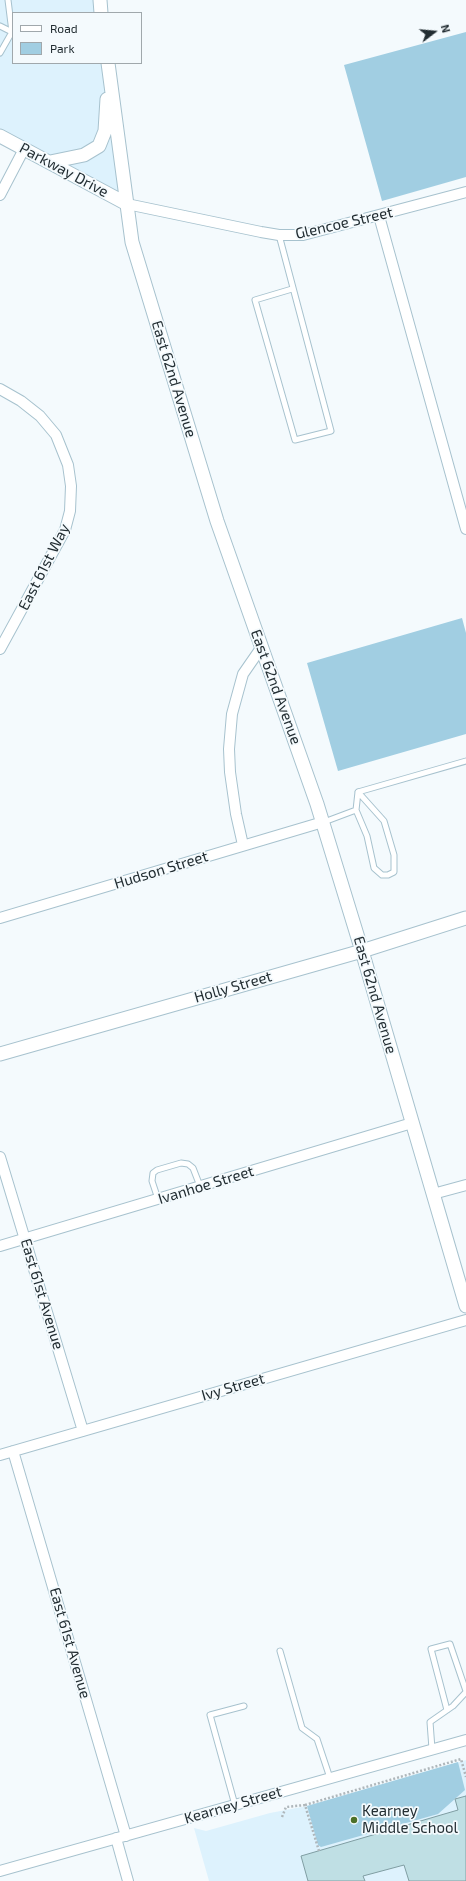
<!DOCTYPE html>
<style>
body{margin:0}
#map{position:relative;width:466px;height:1881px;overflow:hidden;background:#f4fafd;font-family:"Exo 2",sans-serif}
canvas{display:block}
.legend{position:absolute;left:12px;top:12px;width:130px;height:52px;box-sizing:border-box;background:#f4fafd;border:1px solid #a0a8ac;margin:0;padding:5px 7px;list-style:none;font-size:12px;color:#222d32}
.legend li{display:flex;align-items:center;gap:8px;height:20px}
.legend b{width:20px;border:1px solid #a0a8ac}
.north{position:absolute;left:414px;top:12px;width:40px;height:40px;-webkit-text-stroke:3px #f4fafd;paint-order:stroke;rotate:74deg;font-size:11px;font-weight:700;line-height:16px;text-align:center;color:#222d32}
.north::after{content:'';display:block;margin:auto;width:14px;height:18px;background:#222d32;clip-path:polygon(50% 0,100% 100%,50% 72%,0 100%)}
</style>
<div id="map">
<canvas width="466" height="1881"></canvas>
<ul class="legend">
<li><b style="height:5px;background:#fff"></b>Road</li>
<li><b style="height:11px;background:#a1cee2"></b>Park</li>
</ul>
<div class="north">N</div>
</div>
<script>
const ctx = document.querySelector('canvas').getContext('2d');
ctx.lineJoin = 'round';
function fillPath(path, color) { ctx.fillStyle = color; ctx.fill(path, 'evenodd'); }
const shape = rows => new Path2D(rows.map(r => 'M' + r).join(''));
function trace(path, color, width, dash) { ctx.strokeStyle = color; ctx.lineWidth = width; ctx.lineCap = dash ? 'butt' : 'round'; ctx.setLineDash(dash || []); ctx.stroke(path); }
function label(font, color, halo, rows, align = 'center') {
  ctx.font = font + ' "Exo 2",sans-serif'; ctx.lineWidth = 3.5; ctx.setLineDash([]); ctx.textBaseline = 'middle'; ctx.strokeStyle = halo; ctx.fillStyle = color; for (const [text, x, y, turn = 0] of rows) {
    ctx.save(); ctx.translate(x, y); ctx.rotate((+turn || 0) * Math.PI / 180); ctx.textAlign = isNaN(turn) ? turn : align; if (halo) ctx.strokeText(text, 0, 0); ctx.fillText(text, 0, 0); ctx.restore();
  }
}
fillPath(shape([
 [0,0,95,0,97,13,13,13,13,63,105,63,127,204,0,135],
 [466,1760,466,1881,209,1881,194,1828,206,1831,270,1813,307,1806]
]), '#ddf2fd');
fillPath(shape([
 [466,32,466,177,382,201,344,65],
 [462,618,466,633,466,734,338,771,307,663],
 [458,1762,465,1790,438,1814,321,1847,318,1845,307,1806]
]), '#a1cee2');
const building = shape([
 [466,1796,466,1881,409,1881,404,1865,363,1876,365,1881,308,1881,301,1856,458,1810,455,1799,466,1796]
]);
fillPath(building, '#bfdfe4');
trace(building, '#809ea3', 1);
const service = shape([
 [8,0,12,32],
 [0,26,12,32,0,53],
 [279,235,331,431,295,440,255,300,292,289],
 [356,810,367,836,374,868,382,875,388,875,394,872,394,855,384,821,358,792],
 [324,822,356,810,358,792,466,761],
 [158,1199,152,1181,153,1173,157,1170,181,1163,188,1164,193,1168,200,1186],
 [280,1651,302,1728,317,1739,330,1778],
 [447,1710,431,1649,450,1644,466,1691],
 [432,1749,430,1722,453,1706,466,1692],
 [235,1805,210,1715,244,1706]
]);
const minor = shape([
 [0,195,24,149],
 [127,204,261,232,279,235,303,235,466,192],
 [379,216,466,529],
 [0,389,21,401,40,416,56,435,68,465,71,486,70,511,65,530,0,649],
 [243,845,236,814,230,772,229,749,232,714,243,674,261,648],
 [0,918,323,822],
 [0,1157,83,1431],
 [433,1194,466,1185],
 [0,1246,412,1123],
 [13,1451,126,1836],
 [0,1455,466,1320],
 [116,1838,128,1881],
 [0,1871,466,1740]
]);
const tertiary = shape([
 [100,0,101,13],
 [108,63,132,242,217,521,317,804,362,951,466,1306],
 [0,136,127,204],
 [50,162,84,155,99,146,105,131,107,99],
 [0,1054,362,951,466,918]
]);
trace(service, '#a7c2ce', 7);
trace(minor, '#a7c2ce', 12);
trace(tertiary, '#a7c2ce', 15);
trace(shape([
 [305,1805,461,1759,466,1777],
 [282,1817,286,1807,305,1805,319,1851]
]), '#afb7bb', 2.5, [2, 2]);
trace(service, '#fff', 5);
trace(minor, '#fff', 10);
trace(tertiary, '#fff', 13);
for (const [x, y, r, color] of [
 [354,1820,4,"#4c7028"]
]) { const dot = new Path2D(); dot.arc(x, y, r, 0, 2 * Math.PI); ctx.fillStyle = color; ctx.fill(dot); trace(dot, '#f4fafd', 1.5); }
label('15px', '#222d32', '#f4fafd', [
 ["Parkway Drive",64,170,28],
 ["Glencoe Street",344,223,-13],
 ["East 62nd Avenue",174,379,73],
 ["East 61st Way",44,567,-63],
 ["East 62nd Avenue",276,687,70],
 ["Hudson Street",161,870,-17],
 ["Holly Street",233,987,-16],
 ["East 62nd Avenue",375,995,74],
 ["Ivanhoe Street",206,1185,-17],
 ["East 61st Avenue",42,1294,73],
 ["Ivy Street",233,1387,-16],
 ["East 61st Avenue",70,1643,74],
 ["Kearney Street",233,1805,-16]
]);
label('15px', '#222d32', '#f4fafd', [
 ["Kearney",362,1811],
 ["Middle School",362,1828]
], 'left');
</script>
